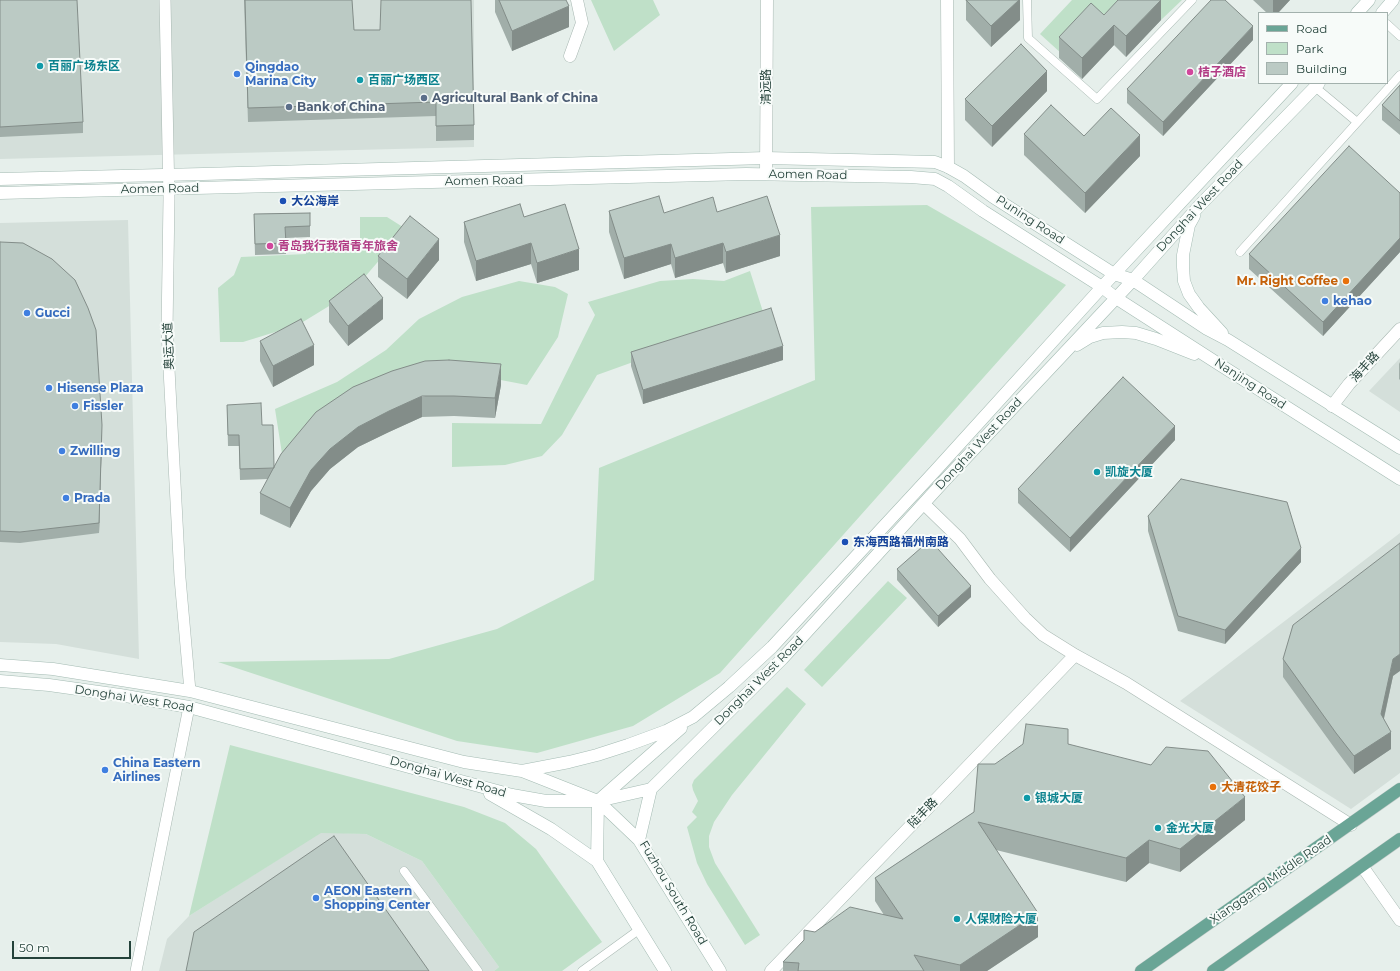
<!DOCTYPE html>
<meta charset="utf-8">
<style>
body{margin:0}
#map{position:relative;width:1400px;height:971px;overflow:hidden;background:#e6efeb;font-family:Montserrat,sans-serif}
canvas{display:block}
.legend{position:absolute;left:1258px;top:12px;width:130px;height:72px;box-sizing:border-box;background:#f7fbf9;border:1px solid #a3b1ad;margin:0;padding:5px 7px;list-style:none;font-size:12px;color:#24423a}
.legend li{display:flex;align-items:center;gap:8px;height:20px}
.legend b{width:20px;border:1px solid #a3b1ad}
.scale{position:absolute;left:12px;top:941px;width:119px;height:18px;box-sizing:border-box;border:2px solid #24423a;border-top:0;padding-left:5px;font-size:12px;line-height:14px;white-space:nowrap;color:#24423a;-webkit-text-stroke:3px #f7fbf9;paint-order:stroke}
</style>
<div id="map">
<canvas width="1400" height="971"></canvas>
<ul class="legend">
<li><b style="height:5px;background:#6aa596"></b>Road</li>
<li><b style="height:11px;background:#bfe0c8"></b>Park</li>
<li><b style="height:11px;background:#bbcac4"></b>Building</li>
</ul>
<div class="scale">50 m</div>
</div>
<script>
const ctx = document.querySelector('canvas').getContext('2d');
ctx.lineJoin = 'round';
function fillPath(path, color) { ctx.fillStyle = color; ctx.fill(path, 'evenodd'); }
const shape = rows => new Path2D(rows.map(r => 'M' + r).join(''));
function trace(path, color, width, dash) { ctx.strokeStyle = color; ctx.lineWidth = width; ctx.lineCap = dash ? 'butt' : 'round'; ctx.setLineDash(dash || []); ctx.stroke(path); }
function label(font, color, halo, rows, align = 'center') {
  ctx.font = font + ' Montserrat,"Noto Sans SC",sans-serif'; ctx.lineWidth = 4; ctx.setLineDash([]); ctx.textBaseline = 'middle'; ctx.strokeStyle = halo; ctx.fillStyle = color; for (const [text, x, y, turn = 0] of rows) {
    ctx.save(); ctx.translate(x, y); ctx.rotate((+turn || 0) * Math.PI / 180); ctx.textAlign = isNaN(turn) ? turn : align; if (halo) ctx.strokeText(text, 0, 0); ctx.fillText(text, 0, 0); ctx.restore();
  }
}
fillPath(shape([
 [0,0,474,0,474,147,0,159],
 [128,220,139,659,56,644,0,642,0,223],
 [1400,358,1400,412,1369,391],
 [1400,533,1400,773,1351,809,1180,701],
 [321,832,366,834,422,861,499,967,494,971,159,971,167,939,189,916]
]), '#d4dfda');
fillPath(shape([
 [591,0,653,0,660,15,614,51],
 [1072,0,1138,0,1062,54,1040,34],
 [1140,0,1182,0,1161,20],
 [927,205,1066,285,720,673,633,726,537,753,457,741,218,662,389,659,497,629,594,580,599,468,815,380,811,207],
 [360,217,387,217,406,229,352,292,298,325,243,342,220,342,218,288,234,275,241,257,306,254,306,242,360,241],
 [750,271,764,315,597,375,562,435,542,456,505,465,452,467,452,423,541,424,595,315,588,302,660,281,693,279,724,281],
 [519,281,555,287,568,294,558,337,527,385,464,373,283,460,275,409,337,382,386,350,419,319,462,297],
 [888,581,907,598,822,687,804,670],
 [787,687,806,704,732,795,714,822,709,836,709,847,715,863,760,935,745,945,707,884,697,863,687,827,697,817,692,812,698,801,693,790,692,785,694,780],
 [230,745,464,807,505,823,536,849,602,942,562,971,494,971,499,967,422,861,366,834,321,833,189,916]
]), '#bfe0c8');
const service = shape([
 [1027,0,1028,38,1097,99,1192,0],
 [1387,24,1400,36],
 [1315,87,1357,122],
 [1240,252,1400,75],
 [404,871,478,971],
 [582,971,640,929]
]);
const pedestrian = shape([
 [165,0,169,198,167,331,180,578,190,691],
 [136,971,189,707]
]);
const minor = shape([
 [947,0,948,167],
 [570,56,582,23,577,0],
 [766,174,767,0],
 [1332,406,1349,384,1400,329],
 [924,504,960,539,990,579,1025,618,1043,635,1075,655,1126,683,1351,825],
 [1362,866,1400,920],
 [771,971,1075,655]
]);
const secondary = shape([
 [1357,13,1369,0],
 [1382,13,1393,0],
 [0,179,203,174,766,158,935,162,948,167,964,176,993,197,1114,274,1133,280,1207,329,1228,340,1400,448],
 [0,193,746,174,911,177,935,179,948,186,983,211,1102,287,1116,298,1214,361,1400,479],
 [1194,216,1189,225,1183,255,1183,267,1184,281,1189,294,1199,308,1222,333],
 [1077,345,1090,337,1103,333,1122,332,1136,333,1156,339,1194,354],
 [0,665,53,669,190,691,464,762,522,771,569,762,597,755,628,745,666,731,693,717,729,687,772,647,935,471,1102,287,1292,83],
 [0,681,49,685,120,695,189,707,512,795,546,801,598,801,651,789,782,659,945,480,1133,280,1200,205,1319,83],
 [522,771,598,801,639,840,720,971],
 [490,794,551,829,597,861],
 [639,840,651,789],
 [665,971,597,861,598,801,681,728]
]);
const primary = shape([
 [1141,971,1400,789],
 [1213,971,1400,839]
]);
trace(service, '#a8b8b2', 9);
trace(pedestrian, '#a8b8b2', 12);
trace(minor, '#a8b8b2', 13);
trace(secondary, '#a4bbb3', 13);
trace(primary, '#c2cac8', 13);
trace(service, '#fff', 8);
trace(pedestrian, '#fff', 11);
trace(minor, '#fff', 12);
trace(secondary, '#fff', 12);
trace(primary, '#6aa596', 12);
fillPath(shape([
 [0,0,83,122,83,133,0,137],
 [244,0,352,0,354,30,474,125,474,140,436,141,436,116,248,122],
 [495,0,566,0,569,27,512,51,495,12],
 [966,0,1020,0,1020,20,991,47,966,20],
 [1253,0,1290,0,1278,13,1267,13],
 [1104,15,1161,20,1126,57,1114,45,1082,79,1059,58,1059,37],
 [1253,40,1163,136,1127,103,1127,89],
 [1400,85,1400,135,1382,120,1382,105],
 [1047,91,992,147,965,120,965,99],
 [1024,134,1084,136,1140,156,1085,213,1024,155],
 [1400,193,1400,252,1323,336,1249,269,1249,254],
 [609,211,664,213,717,212,780,256,726,273,723,263,675,278,671,264,624,279,609,232],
 [310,213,310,237,286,238,286,254,255,255,254,214],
 [524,217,579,270,537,283,531,264,476,281,464,242,464,222],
 [0,242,102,436,99,533,20,543,0,542],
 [378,256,439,260,407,299,378,277],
 [329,301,383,319,348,346,329,322],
 [260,341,314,365,273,387,260,361],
 [631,352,783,360,643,404,631,366],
 [1400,362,1400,380,1399,379,1399,364],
 [501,385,495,418,454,416,422,417,389,432,358,447,330,469,311,491,290,528,260,514,260,493,268,479,240,480,239,446,228,446,227,405,262,425,274,466,316,412],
 [1175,440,1070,552,1018,503,1018,489],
 [1148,516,1301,562,1225,644,1178,631,1148,531],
 [897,569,971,597,938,627,897,580],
 [1283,659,1393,676,1384,719,1391,749,1354,774,1336,750,1283,677],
 [1068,744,1245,820,1180,872,1149,863,1126,882,996,850,1038,937,987,971,783,971,783,962,815,932,884,915,875,901,875,878,974,812,995,764]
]), '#a1aea9');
fillPath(shape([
 [1019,0,1020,0,1020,20,991,47,991,26],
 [1161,0,1161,20,1126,57,1126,36],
 [1273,0,1290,0,1278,13,1273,13],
 [569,6,569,27,512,51,512,31],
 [1114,25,1114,45,1082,79,1082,58],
 [1253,26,1253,40,1163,136,1163,122],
 [1047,71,1047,91,992,147,992,126],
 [1140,135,1140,156,1085,213,1085,193],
 [780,235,780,256,726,273,726,252],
 [1400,238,1400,252,1323,336,1323,322],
 [439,239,439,260,407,299,407,279],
 [531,243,531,264,476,281,476,261],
 [723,243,723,263,675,278,675,258],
 [671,244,671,264,624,279,624,258],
 [579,249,579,270,537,283,537,263],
 [383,298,383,319,348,346,348,326],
 [314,345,314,365,273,387,273,366],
 [783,346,783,360,643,404,643,390],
 [501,364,501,385,495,418,495,398],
 [422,396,422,417,389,432,358,447,330,469,311,491,290,528,290,508,311,470,330,449,358,427,389,411],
 [102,425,102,436,99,533,99,523],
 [1175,426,1175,440,1070,552,1070,538],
 [1301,548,1301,562,1225,644,1225,630],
 [971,586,971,597,938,627,938,616],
 [1400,654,1400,671,1393,676,1381,731,1381,714,1393,659],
 [1391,732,1391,749,1354,774,1354,756],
 [1245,797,1245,820,1180,872,1180,849],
 [1149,840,1149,863,1126,882,1126,858],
 [1038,913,1038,937,987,971,960,971,960,965]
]), '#838d89');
const building = shape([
 [0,0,77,0,83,122,0,127,0,0],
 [245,0,352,0,354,30,380,30,381,0,471,0,474,125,436,126,436,102,248,108,245,0],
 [499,0,566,0,569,6,512,31,499,0],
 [966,0,1019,0,991,26,966,0],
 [1118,0,1161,0,1126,36,1114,25,1082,58,1059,37,1091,3,1104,15,1118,0],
 [1211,0,1225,0,1253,26,1163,122,1127,89,1211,0],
 [1021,44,1047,71,992,126,965,99,1021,44],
 [1400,85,1400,121,1382,105,1400,85],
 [1051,105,1084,136,1111,108,1140,135,1085,193,1024,134,1051,105],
 [1349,146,1400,193,1400,238,1323,322,1249,254,1349,146],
 [659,196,664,213,713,197,717,212,767,196,780,235,726,252,723,243,675,258,671,244,624,258,609,211,659,196],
 [520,204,524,217,565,204,579,249,537,263,531,243,476,261,464,222,520,204],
 [310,213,310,226,285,227,286,243,255,244,254,214,310,213],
 [410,216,439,239,407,279,378,256,410,216],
 [0,242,23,243,52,259,75,280,88,308,96,330,102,425,99,523,20,532,0,531,0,242],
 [364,274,383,298,348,326,329,301,364,274],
 [771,308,783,346,643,390,631,352,771,308],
 [301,319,314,345,273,366,260,341,301,319],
 [449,360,501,364,495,398,454,396,422,396,389,411,358,427,330,449,311,470,290,508,260,493,281,454,316,412,353,387,392,371,425,361,449,360],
 [1123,377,1175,426,1070,538,1018,489,1123,377],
 [261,403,262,425,273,425,274,466,274,468,240,469,239,435,228,435,227,405,261,403],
 [1181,479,1287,502,1301,548,1225,630,1178,616,1148,516,1181,479],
 [930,540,971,586,938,616,897,569,930,540],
 [1400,543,1400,654,1393,659,1381,714,1391,732,1354,756,1336,733,1283,659,1293,625,1400,543],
 [1026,724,1068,729,1068,744,1151,765,1166,747,1208,751,1245,797,1180,849,1149,840,1126,858,978,822,1038,913,960,965,914,955,924,971,798,971,799,963,783,962,804,940,804,930,815,932,850,907,903,919,875,878,974,812,978,764,995,764,1023,744,1026,724],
 [334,836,429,971,186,971,194,932,334,836]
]);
fillPath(building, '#bbcac4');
trace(building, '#838d89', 1);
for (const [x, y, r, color] of [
 [40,66,4,"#0f9aa8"],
 [1190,72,4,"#d1479c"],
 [237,74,4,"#3f7fe0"],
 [360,80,4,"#0f9aa8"],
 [424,98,4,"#5c6f8a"],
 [289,107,4,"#5c6f8a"],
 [283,201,4,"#1a4fb4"],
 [270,246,4,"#d1479c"],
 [1346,281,4,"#e8710a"],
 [1325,301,4,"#3f7fe0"],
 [27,313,4,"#3f7fe0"],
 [49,388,4,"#3f7fe0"],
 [75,406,4,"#3f7fe0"],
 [62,451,4,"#3f7fe0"],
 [1097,472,4,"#0f9aa8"],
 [66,498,4,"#3f7fe0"],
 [845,542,4,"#1a4fb4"],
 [105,770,4,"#3f7fe0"],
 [1213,787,4,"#e8710a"],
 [1027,798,4,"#0f9aa8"],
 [1158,828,4,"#0f9aa8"],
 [316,898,4,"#3f7fe0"],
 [957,919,4,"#0f9aa8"]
]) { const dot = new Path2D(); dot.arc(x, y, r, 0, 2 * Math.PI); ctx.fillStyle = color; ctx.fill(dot); trace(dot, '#f7fbf9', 1.5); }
label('bold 12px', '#0d838f', '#f7fbf9', [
 ["百丽广场东区",48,66],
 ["百丽广场西区",368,80],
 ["凯旋大厦",1105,472],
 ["银城大厦",1035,798],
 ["金光大厦",1166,828],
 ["人保财险大厦",965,919]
], 'left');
label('bold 12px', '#366cbe', '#f7fbf9', [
 ["Qingdao",245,67],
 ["Marina City",245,81],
 ["kehao",1333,301],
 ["Gucci",35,313],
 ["Hisense Plaza",57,388],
 ["Fissler",83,406],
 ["Zwilling",70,451],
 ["Prada",74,498],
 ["China Eastern",113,763],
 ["Airlines",113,777],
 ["AEON Eastern",324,891],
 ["Shopping Center",324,905]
], 'left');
label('bold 12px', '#b23c85', '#f7fbf9', [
 ["桔子酒店",1198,72],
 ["青岛我行我宿青年旅舍",278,246]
], 'left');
label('12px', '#24423a', '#f7fbf9', [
 ["清远路",766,87,-90],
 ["Aomen Road",808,175,1],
 ["Aomen Road",484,181,-1],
 ["Aomen Road",160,189,-1],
 ["Donghai West Road",1200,206,-47],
 ["Puning Road",1030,220,33],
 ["奥运大道",169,346,-92],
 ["海丰路",1365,367,-48],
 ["Nanjing Road",1250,384,33],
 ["Donghai West Road",979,444,-47],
 ["Donghai West Road",759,681,-45],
 ["Donghai West Road",134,699,9],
 ["Donghai West Road",448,777,16],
 ["陆丰路",923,813,-46],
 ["Xianggang Middle Road",1271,880,-35],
 ["Fuzhou South Road",673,893,59]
]);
label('bold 12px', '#4e5e75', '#f7fbf9', [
 ["Agricultural Bank of China",432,98],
 ["Bank of China",297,107]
], 'left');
label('bold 12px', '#164399', '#f7fbf9', [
 ["大公海岸",291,201],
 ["东海西路福州南路",853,542]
], 'left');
label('bold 12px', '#c56008', '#f7fbf9', [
 ["Mr. Right Coffee",1338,281],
 ["大清花饺子",1221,787,"left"]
], 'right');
</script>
